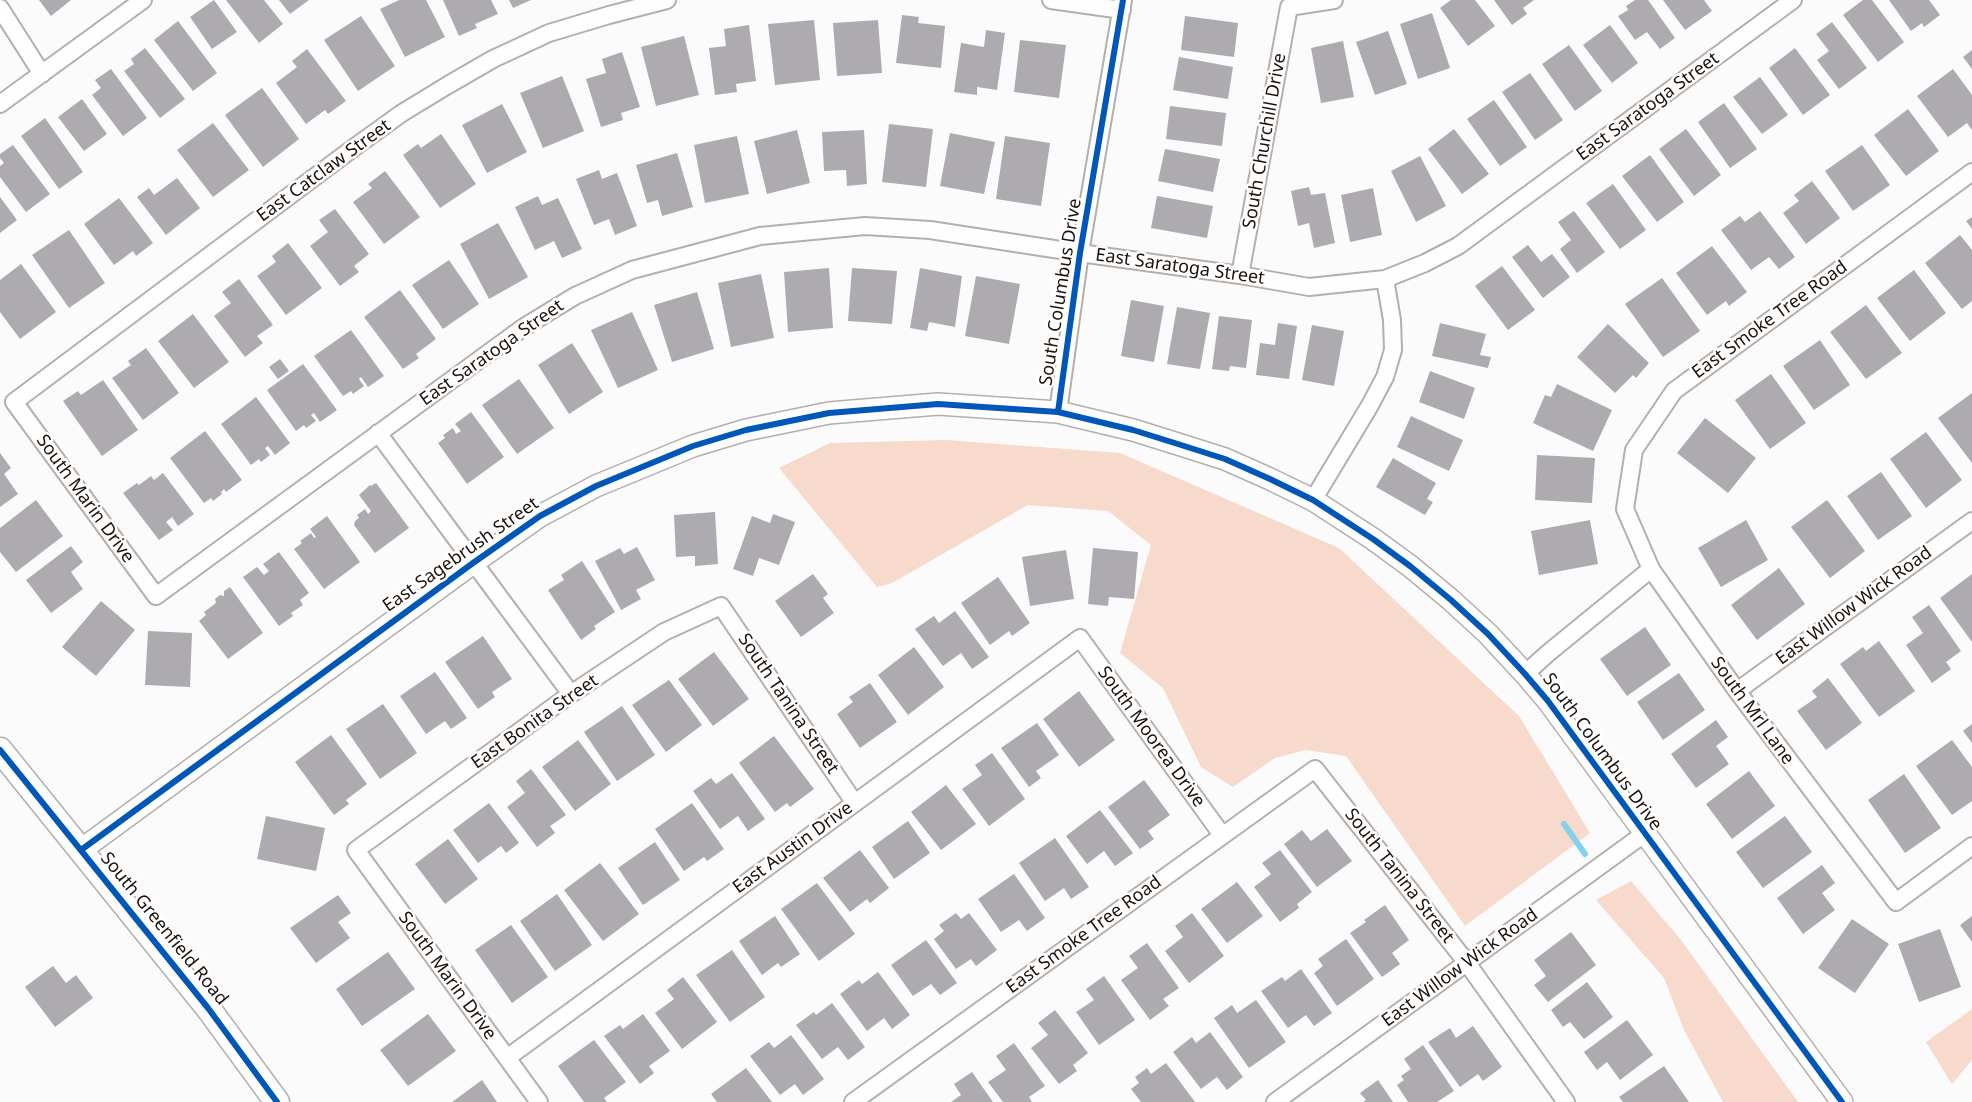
<!DOCTYPE html>
<style>
body{margin:0}
canvas{display:block;background:#fbfbfb}
</style>
<canvas width="1972" height="1102"></canvas>
<script>
const ctx = document.querySelector('canvas').getContext('2d');
ctx.lineJoin = 'round';
function fillPath(path, color) { ctx.fillStyle = color; ctx.fill(path, 'evenodd'); }
const shape = rows => new Path2D(rows.map(r => 'M' + r).join(''));
function trace(path, color, width, dash) { ctx.strokeStyle = color; ctx.lineWidth = width; ctx.lineCap = dash ? 'butt' : 'round'; ctx.setLineDash(dash || []); ctx.stroke(path); }
function label(font, color, halo, rows, align = 'center') {
  ctx.font = font + ' "Noto Sans",sans-serif'; ctx.lineWidth = 5; ctx.setLineDash([]); ctx.textBaseline = 'middle'; ctx.strokeStyle = halo; ctx.fillStyle = color; for (const [text, x, y, turn = 0] of rows) {
    ctx.save(); ctx.translate(x, y); ctx.rotate((+turn || 0) * Math.PI / 180); ctx.textAlign = isNaN(turn) ? turn : align; if (halo) ctx.strokeText(text, 0, 0); ctx.fillText(text, 0, 0); ctx.restore();
  }
}
fillPath(shape([
 [946,440,1120,453,1339,548,1519,716,1590,833,1465,926,1346,756,1306,750,1275,758,1233,787,1201,767,1163,688,1120,653,1151,545,1108,511,1028,505,892,583,877,587,779,468,830,443],
 [1631,881,1681,940,1798,1102,1723,1102,1684,1030,1664,978,1596,900],
 [1972,1009,1972,1060,1952,1084,1926,1042]
]), '#f7dacc');
trace(shape([
 [1564,824,1585,854]
]), '#85d0eb', 6);
fillPath(shape([
 [39,0,71,0,51,16],
 [214,0,237,32,212,49,190,17],
 [226,0,264,0,283,24,259,43],
 [279,0,309,0,290,14],
 [399,0,426,0,445,37,405,57,380,9],
 [443,0,491,0,498,14,475,24,477,28,459,36],
 [509,0,531,0,513,8],
 [1451,0,1475,0,1495,26,1468,46,1440,8],
 [1494,0,1534,0,1523,8,1527,14,1512,25],
 [1635,0,1648,0,1675,38,1660,49,1647,32,1635,40,1618,16,1628,10,1626,6],
 [1663,0,1704,0,1712,11,1685,30],
 [1863,0,1872,0,1904,42,1878,62,1843,15],
 [1889,0,1929,0,1940,15,1924,27,1922,23,1911,31],
 [1432,13,1450,68,1418,79,1400,24],
 [902,15,919,17,918,23,945,26,941,68,896,63],
 [361,16,395,66,358,91,324,40],
 [1185,16,1238,23,1234,57,1181,50],
 [814,20,820,80,775,85,768,24],
 [878,20,882,73,837,76,833,23],
 [178,21,217,73,193,91,154,40],
 [1832,22,1867,68,1839,89,1817,60,1829,51,1816,34],
 [749,25,756,81,736,84,737,92,715,95,709,48,726,46,724,29],
 [1610,25,1638,63,1612,83,1583,45],
 [986,30,1005,33,997,90,977,87,977,95,954,92,961,43,984,47],
 [1388,31,1407,84,1375,95,1356,42],
 [684,36,699,95,656,106,641,47],
 [1020,40,1066,45,1059,98,1014,92],
 [1343,41,1354,97,1321,103,1311,48],
 [1569,45,1602,91,1575,111,1542,64],
 [145,48,185,99,160,118,124,71,134,64,131,59],
 [1795,48,1830,95,1803,115,1769,68],
 [307,49,346,101,328,114,325,110,306,124,276,83,297,67,292,61],
 [1972,50,1972,69,1963,57],
 [622,52,640,107,621,113,623,120,601,127,586,79,606,73,602,59],
 [1179,57,1233,67,1228,99,1173,90],
 [111,69,147,118,123,136,92,95,101,88,95,80],
 [1953,69,1972,95,1972,130,1967,123,1948,137,1917,96],
 [1530,73,1563,120,1535,140,1502,92],
 [562,76,584,131,543,148,520,93],
 [1760,77,1788,115,1762,134,1733,97],
 [262,88,299,139,263,167,225,115],
 [82,99,107,134,84,151,58,117],
 [1494,100,1527,147,1500,166,1467,119],
 [1724,103,1757,149,1730,168,1698,122],
 [502,104,527,152,487,173,462,125],
 [1170,106,1226,113,1222,146,1166,139],
 [1908,109,1939,151,1906,176,1874,135],
 [45,118,83,172,59,189,21,136],
 [213,123,249,170,213,197,177,150],
 [889,124,933,129,926,187,882,182],
 [1454,129,1489,174,1462,194,1428,149],
 [1686,129,1721,175,1694,196,1659,149],
 [797,130,810,183,767,194,754,141],
 [864,130,867,184,847,186,846,170,824,171,822,132],
 [950,133,995,142,984,194,940,186],
 [441,134,476,184,440,208,403,155,418,144,421,148],
 [737,136,749,194,705,203,694,145],
 [1005,136,1050,143,1041,206,996,199],
 [13,145,50,194,26,212,0,177,0,166,4,163,0,158,0,154],
 [1862,145,1890,185,1853,211,1825,171],
 [1165,149,1220,159,1213,192,1158,181],
 [677,153,693,207,662,216,658,200,647,203,636,165],
 [1650,155,1684,202,1657,222,1622,176],
 [1420,156,1446,206,1416,222,1391,171],
 [599,170,602,179,617,173,637,226,615,235,609,219,594,225,576,179],
 [385,171,420,217,384,244,353,202,372,188,368,184],
 [177,178,200,208,166,235,137,197,149,188,154,195],
 [1812,181,1840,218,1806,244,1783,213,1799,201,1794,195],
 [1613,184,1646,230,1620,249,1586,203],
 [1309,187,1311,195,1325,193,1335,243,1314,248,1309,223,1298,226,1291,191],
 [1373,188,1382,235,1350,242,1341,195],
 [538,196,542,205,558,198,582,249,562,258,554,241,535,250,515,207],
 [1157,196,1213,206,1207,238,1151,228],
 [0,197,17,220,0,233],
 [119,198,153,243,136,256,133,251,114,265,84,224],
 [335,209,369,254,354,266,359,272,340,286,310,246,328,232,319,220],
 [1574,211,1605,252,1577,273,1560,249,1571,240,1558,222],
 [1760,211,1795,257,1779,269,1769,257,1751,270,1721,230,1740,216,1745,222],
 [1972,217,1972,229,1966,221],
 [498,223,528,277,489,299,460,244],
 [69,230,105,283,69,308,32,255],
 [1960,235,1972,250,1972,301,1962,309,1925,263],
 [288,243,322,288,286,315,257,276,276,262,272,256],
 [1528,245,1541,262,1552,254,1570,277,1543,298,1512,257],
 [1712,246,1747,292,1729,306,1726,301,1707,315,1676,273],
 [449,260,479,304,443,329,412,285],
 [21,264,56,312,20,339,0,312,0,280],
 [1502,266,1535,310,1508,330,1475,286],
 [829,268,833,328,788,332,784,272],
 [852,268,897,271,892,324,848,321],
 [920,268,962,276,955,327,929,322,927,331,910,328],
 [1914,270,1946,313,1910,341,1877,298],
 [761,274,774,338,731,347,718,283],
 [976,276,1020,284,1009,344,965,336],
 [1662,278,1700,331,1663,357,1625,304],
 [239,279,273,325,257,336,263,343,245,357,214,316,231,303,222,292],
 [400,290,436,339,416,354,419,358,403,369,364,317],
 [697,292,714,349,672,362,654,305],
 [1131,300,1164,306,1154,362,1121,356],
 [1866,305,1902,353,1866,379,1830,332],
 [1177,307,1210,313,1200,369,1167,364],
 [632,312,658,370,618,388,591,330],
 [193,314,229,362,194,388,158,341],
 [1219,316,1252,320,1246,368,1230,366,1229,371,1212,369],
 [1278,323,1297,326,1289,379,1256,375,1260,343,1275,345],
 [1440,323,1486,334,1480,355,1491,357,1488,368,1432,356],
 [1608,324,1649,363,1636,378,1633,375,1615,393,1577,357],
 [1312,325,1344,331,1334,386,1302,380],
 [351,330,384,376,368,387,361,377,359,379,364,386,353,394,351,391,343,396,314,356],
 [1820,340,1850,385,1814,410,1783,366],
 [572,343,603,392,569,414,538,365],
 [146,348,179,393,143,420,112,378,131,365,128,361],
 [280,359,289,371,278,379,269,367],
 [303,364,337,410,320,422,314,413,311,415,316,421,306,428,304,425,296,431,267,390],
 [1430,371,1475,388,1464,419,1419,402],
 [1771,374,1806,423,1770,449,1735,400],
 [519,379,554,428,517,454,482,405],
 [103,380,138,430,102,456,63,401,78,391,81,395],
 [1557,384,1612,410,1593,451,1533,423,1545,395,1551,397],
 [1972,393,1972,463,1938,418],
 [256,397,290,443,275,455,268,446,265,448,270,455,261,462,259,459,251,465,221,424],
 [471,412,504,457,467,484,438,443,445,438,443,435,453,428,456,434,461,431,455,424],
 [1411,416,1463,440,1449,471,1397,447],
 [1705,418,1756,458,1728,493,1677,453],
 [205,431,242,480,226,492,224,489,221,492,222,494,213,501,211,498,204,503,170,458],
 [1926,432,1962,480,1926,508,1890,459],
 [0,453,11,468,4,474,18,494,0,507],
 [1537,455,1595,458,1592,503,1535,500],
 [1393,458,1436,483,1427,499,1433,502,1425,515,1376,487],
 [1881,472,1912,516,1878,540,1847,496],
 [163,473,194,514,178,526,172,517,166,522,173,530,159,540,123,493,137,483,139,485,151,476,154,480],
 [376,483,409,528,375,553,354,525,355,521,359,518,357,515,365,509,368,514,371,511,359,495,370,485,371,486],
 [36,500,63,536,16,572,0,552,0,528],
 [1827,500,1865,551,1830,578,1791,527],
 [715,512,718,564,695,566,695,556,676,557,674,515],
 [773,514,795,522,779,565,759,558,753,576,733,569,752,516,770,523],
 [327,516,360,562,324,589,294,549,302,543,300,541,311,533,314,538,316,537,310,529],
 [1590,520,1598,564,1539,575,1531,531],
 [1746,520,1768,560,1721,587,1698,548],
 [71,546,83,562,71,572,83,589,51,613,26,580],
 [637,547,655,580,636,590,641,599,621,610,595,561,620,548,624,554],
 [1093,548,1138,552,1134,599,1109,597,1108,606,1088,604],
 [1066,550,1074,599,1030,606,1022,557],
 [279,552,309,593,300,600,303,605,291,613,293,616,279,626,243,577,257,567,264,575,269,571,263,564],
 [582,561,615,612,594,626,596,629,581,640,548,590,564,580,561,575],
 [1779,568,1805,604,1757,640,1731,605],
 [813,574,828,594,823,598,834,613,801,637,775,601],
 [1972,574,1972,642,1940,598],
 [998,577,1030,623,1012,636,1009,631,990,645,961,603],
 [230,587,263,633,228,659,199,621,206,615,204,612,216,603,215,599,220,595,224,596,224,591],
 [101,601,135,630,96,676,62,647],
 [1929,605,1961,651,1946,662,1951,669,1932,683,1906,645,1923,633,1912,617],
 [955,611,989,657,972,669,961,653,943,666,915,629,934,616,939,623],
 [1645,627,1671,665,1627,696,1600,659],
 [148,631,192,633,190,687,145,685],
 [483,636,512,679,492,692,495,697,478,709,445,662],
 [1879,641,1915,691,1879,717,1840,664,1863,647,1866,651],
 [914,647,944,687,908,715,878,675],
 [714,652,749,699,713,726,678,679],
 [435,672,467,718,451,729,445,721,426,734,400,696],
 [1679,673,1705,710,1663,740,1637,702],
 [1828,678,1862,723,1826,750,1797,711,1817,697,1812,691],
 [669,680,702,725,666,752,632,705],
 [870,683,897,722,860,748,837,714,853,702,849,697],
 [1079,691,1115,740,1079,767,1043,719],
 [383,704,417,753,380,779,346,729],
 [622,706,655,755,617,781,584,732],
 [1716,720,1728,737,1716,746,1729,764,1696,788,1671,754],
 [1037,723,1059,755,1036,771,1041,778,1029,787,1001,748],
 [1972,724,1972,743,1963,731],
 [331,735,367,784,346,800,349,804,334,815,295,762],
 [774,736,814,789,790,807,787,803,775,812,739,763],
 [578,740,611,784,575,811,542,767],
 [1952,740,1972,767,1972,801,1952,815,1916,766],
 [992,753,1025,799,989,826,962,789,982,775,975,765],
 [531,769,566,815,550,826,555,833,537,847,507,807,525,793,516,781],
 [1749,771,1775,806,1732,839,1706,804],
 [732,773,765,819,748,831,738,816,720,829,693,791,711,778,716,784],
 [1904,774,1941,828,1905,853,1868,800],
 [1144,780,1170,815,1148,831,1154,839,1140,849,1108,807],
 [946,785,976,824,941,850,911,812],
 [489,803,519,843,506,853,501,846,478,863,453,830],
 [692,803,724,849,707,861,704,857,684,871,655,829],
 [1100,810,1133,853,1115,866,1104,851,1087,864,1066,836],
 [266,816,325,828,316,871,257,859],
 [1785,816,1812,852,1763,888,1736,852],
 [908,821,930,853,894,879,872,847],
 [1327,829,1352,861,1317,887,1284,844,1302,830,1311,841],
 [1055,838,1089,887,1071,899,1064,888,1045,901,1019,863],
 [448,839,478,879,445,904,415,864],
 [655,842,680,880,643,905,618,868],
 [860,850,889,888,870,903,867,899,850,912,823,878],
 [1280,850,1312,892,1297,904,1299,908,1280,922,1254,887,1271,874,1262,863],
 [600,863,639,914,603,941,564,890],
 [1822,865,1835,883,1822,893,1835,910,1803,934,1777,898],
 [1014,874,1045,918,1027,931,1019,920,1001,932,978,899],
 [1237,882,1263,916,1227,943,1201,909],
 [817,883,855,934,819,961,781,909],
 [557,894,592,945,555,971,520,921],
 [338,895,351,913,338,922,350,938,316,963,290,928],
 [1385,905,1409,940,1392,953,1400,964,1382,977,1350,933,1366,922,1364,920],
 [956,913,961,919,969,913,997,950,976,966,971,959,956,969,934,939,944,931,939,925],
 [1192,913,1224,956,1189,983,1165,951,1183,937,1175,926],
 [775,916,800,954,781,967,778,963,762,975,739,941],
 [1972,916,1972,942,1960,925],
 [1852,919,1889,944,1855,993,1818,968],
 [511,925,548,977,512,1003,475,950],
 [1940,929,1961,987,1919,1002,1898,944],
 [1571,932,1596,965,1548,1002,1534,985,1546,976,1534,960],
 [1346,939,1374,979,1337,1006,1314,973,1323,966,1318,959],
 [926,940,957,983,940,995,931,984,913,996,891,965],
 [1147,943,1179,988,1163,999,1169,1006,1150,1020,1121,980,1138,968,1129,956],
 [732,950,765,997,730,1022,696,975],
 [388,952,415,989,362,1026,336,989],
 [53,966,66,983,76,975,93,998,55,1027,25,987],
 [1301,969,1332,1013,1314,1026,1306,1015,1288,1028,1261,991,1282,977,1285,981],
 [878,972,910,1015,892,1029,884,1018,867,1031,840,994,859,980,862,984],
 [1104,976,1135,1020,1099,1045,1076,1012,1094,1000,1086,989],
 [683,977,717,1022,682,1049,655,1013,674,999,667,990],
 [1587,982,1613,1017,1584,1039,1570,1022,1563,1027,1551,1010],
 [1256,1000,1286,1042,1249,1068,1214,1018,1232,1005,1237,1013],
 [832,1003,865,1047,848,1060,838,1047,822,1059,796,1025,814,1012,816,1015],
 [1055,1010,1088,1053,1073,1065,1077,1071,1059,1084,1031,1048,1048,1035,1038,1023],
 [428,1014,456,1051,408,1086,380,1050],
 [643,1014,670,1051,649,1066,654,1073,640,1084,604,1036,620,1025,623,1029],
 [1627,1020,1653,1055,1620,1080,1607,1062,1597,1070,1584,1052],
 [1473,1026,1502,1067,1483,1081,1478,1074,1460,1087,1428,1042,1450,1028,1456,1038],
 [1210,1032,1243,1077,1227,1090,1217,1077,1201,1089,1173,1052,1192,1037,1196,1043],
 [791,1035,824,1079,803,1095,795,1084,780,1095,750,1056,769,1042,774,1048],
 [594,1040,626,1082,604,1098,607,1102,584,1102,558,1066],
 [1014,1043,1045,1086,1029,1097,1032,1102,1003,1102,988,1082,1006,1070,996,1056],
 [1423,1045,1454,1091,1437,1102,1408,1102,1397,1085,1404,1080,1401,1076,1411,1069,1404,1059],
 [1166,1063,1195,1102,1141,1102,1131,1089,1139,1083,1135,1077,1147,1068,1151,1074],
 [1664,1066,1689,1102,1623,1102,1619,1097],
 [746,1068,772,1102,717,1102,711,1094],
 [972,1072,993,1102,951,1102,961,1095,954,1084],
 [482,1080,497,1102,452,1102],
 [1378,1080,1393,1102,1363,1102,1366,1100,1360,1093]
]), '#adabb0');
const minor = shape([
 [667,0,609,15,549,33,493,59,448,85,402,113,352,149,14,402,156,596,524,327,575,296,632,270,760,236,865,226,930,230,1080,253,1240,275,1309,287,1385,279,1425,263,1458,246,1793,0],
 [1051,0,1122,10],
 [0,8,42,74],
 [0,104,143,0],
 [1972,172,1674,391,1634,450,1625,509,1651,569,1737,691,1896,902,1972,846],
 [1240,275,1289,7,1334,0],
 [1058,412,1080,253,1123,0],
 [378,433,571,694],
 [1313,500,1369,407,1385,377,1393,350,1392,320,1385,279],
 [1525,674,1547,654,1651,569],
 [1737,691,1972,521],
 [507,1058,1080,638,1222,835],
 [539,1102,356,850,571,694,664,632,721,606,854,802],
 [853,1102,1315,769,1467,963,1566,1102],
 [1275,1102,1644,834]
]);
const tertiary = shape([
 [81,850,473,563,540,516,596,486,693,446,746,430,829,413,938,404,1058,412,1133,430,1181,445,1225,459,1270,479,1313,500,1373,539,1410,566,1451,600,1488,634,1525,674,1548,701,1842,1102]
]);
const secondary = shape([
 [0,750,208,1008,277,1102]
]);
trace(minor, '#b5afac', 20);
trace(tertiary, '#b5afac', 24);
trace(secondary, '#b5afac', 27);
trace(minor, '#fefefe', 16);
trace(tertiary, '#fefefe', 21);
trace(secondary, '#fefefe', 24);
trace(shape([
 [1058,412,1080,253,1123,0],
 [0,750,208,1008,277,1102],
 [81,850,473,563,540,516,596,486,693,446,746,430,829,413,938,404,1058,412,1133,430,1181,445,1225,459,1270,479,1313,500,1373,539,1410,566,1451,600,1488,634,1525,674,1548,701,1842,1102]
]), '#0057b8', 6);
label('18px', '#1d110b', '#fff', [
 ["East Saratoga Street",1648,107,-36],
 ["South Churchill Drive",1265,141,-80],
 ["East Catclaw Street",324,171,-36],
 ["East Saratoga Street",1180,267,8],
 ["South Columbus Drive",1061,292,-81],
 ["East Smoke Tree Road",1770,320,-36],
 ["East Saratoga Street",492,353,-35],
 ["South Marin Drive",85,499,54],
 ["East Sagebrush Street",461,555,-35],
 ["East Willow Wick Road",1854,606,-36],
 ["South Tanina Street",788,704,56],
 ["South Mrl Lane",1752,711,54],
 ["East Bonita Street",535,722,-35],
 ["South Moorea Drive",1151,737,54],
 ["South Columbus Drive",1602,752,54],
 ["East Austin Drive",793,848,-36],
 ["South Tanina Street",1399,876,52],
 ["South Greenfield Road",164,929,51],
 ["East Smoke Tree Road",1084,935,-36],
 ["East Willow Wick Road",1460,968,-36],
 ["South Marin Drive",447,976,54]
]);
</script>
